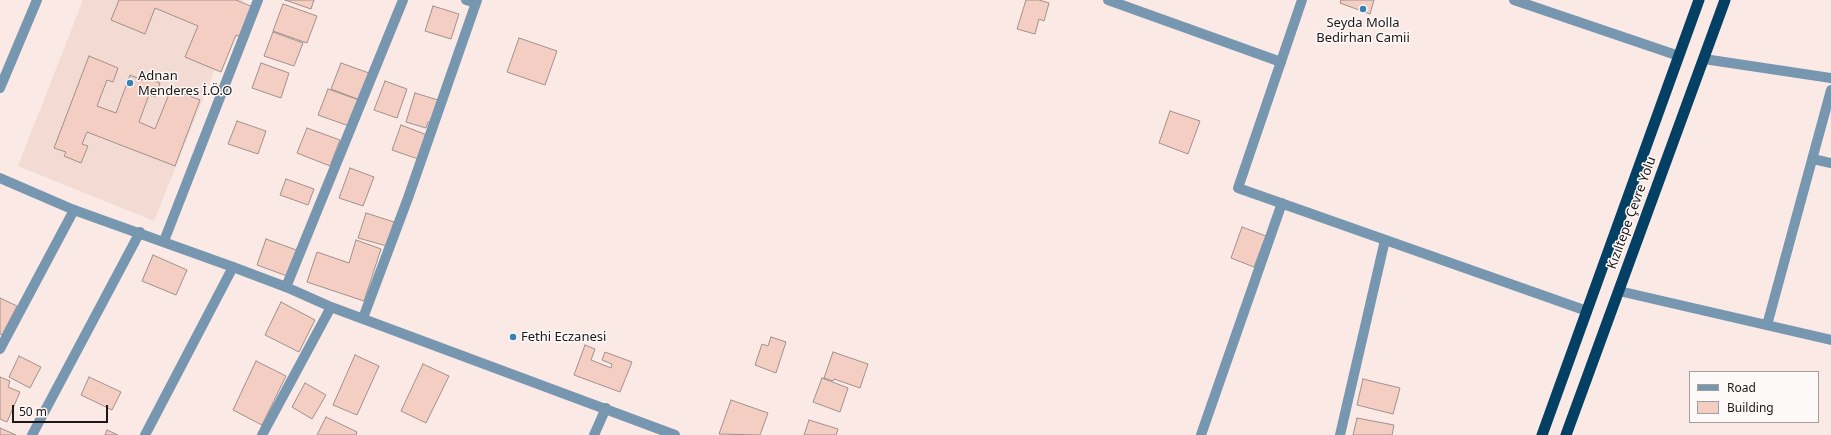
<!DOCTYPE html>
<meta charset="utf-8">
<style>
body{margin:0}
#map{position:relative;width:1831px;height:435px;overflow:hidden;background:#fae9e4;font-family:"Noto Sans",sans-serif}
canvas{display:block}
.legend{position:absolute;left:1689px;top:371px;width:130px;height:52px;box-sizing:border-box;background:#fdf9f8;border:1px solid #a39f9e;margin:0;padding:5px 7px;list-style:none;font-size:12px;color:#1d1716}
.legend li{display:flex;align-items:center;gap:8px;height:20px}
.legend b{width:20px;border:1px solid #a39f9e}
.scale{position:absolute;left:12px;top:405px;width:96px;height:18px;box-sizing:border-box;border:2px solid #1d1716;border-top:0;padding-left:5px;font-size:12px;line-height:14px;white-space:nowrap;color:#1d1716;-webkit-text-stroke:3px #fdf9f8;paint-order:stroke}
</style>
<div id="map">
<canvas width="1831" height="435"></canvas>
<ul class="legend">
<li><b style="height:5px;background:#7796af"></b>Road</li>
<li><b style="height:11px;background:#f4cec2"></b>Building</li>
</ul>
<div class="scale">50 m</div>
</div>
<script>
const ctx = document.querySelector('canvas').getContext('2d');
ctx.lineJoin = 'round';
function fillPath(path, color) { ctx.fillStyle = color; ctx.fill(path, 'evenodd'); }
const shape = rows => new Path2D(rows.map(r => 'M' + r).join(''));
function trace(path, color, width, dash) { ctx.strokeStyle = color; ctx.lineWidth = width; ctx.lineCap = dash ? 'butt' : 'round'; ctx.setLineDash(dash || []); ctx.stroke(path); }
function label(font, color, halo, rows, align = 'center') {
  ctx.font = font + ' "Noto Sans",sans-serif'; ctx.lineWidth = 3; ctx.setLineDash([]); ctx.textBaseline = 'middle'; ctx.strokeStyle = halo; ctx.fillStyle = color; for (const [text, x, y, turn = 0] of rows) {
    ctx.save(); ctx.translate(x, y); ctx.rotate((+turn || 0) * Math.PI / 180); ctx.textAlign = isNaN(turn) ? turn : align; if (halo) ctx.strokeText(text, 0, 0); ctx.fillText(text, 0, 0); ctx.restore();
  }
}
fillPath(shape([
 [83,0,243,0,154,221,18,166]
]), '#f3dad3');
const building = shape([
 [119,0,236,0,253,7,241,37,236,35,221,72,185,57,198,26,155,8,145,34,111,20,119,0],
 [285,0,314,0,311,9,285,0],
 [1026,0,1039,0,1049,3,1044,21,1039,19,1035,34,1017,29,1026,0],
 [1341,0,1374,0,1370,14,1340,3,1341,0],
 [283,4,317,16,307,43,273,31,283,4],
 [433,6,459,14,451,39,425,31,433,6],
 [273,32,303,43,294,66,264,56,273,32],
 [519,38,557,51,545,85,507,72,519,38],
 [89,56,118,68,113,82,107,80,97,106,116,113,130,75,142,80,144,77,160,83,155,97,149,95,139,122,155,129,171,89,200,100,175,166,87,132,82,144,88,146,81,163,64,156,66,152,54,148,89,56],
 [261,63,289,73,281,98,252,88,261,63],
 [341,63,369,73,360,100,331,89,341,63],
 [385,81,407,89,397,118,374,110,385,81],
 [328,89,359,100,349,126,318,115,328,89],
 [415,93,438,100,431,123,428,122,426,128,406,122,415,93],
 [1170,111,1200,121,1188,154,1159,143,1170,111],
 [237,121,266,131,258,154,228,144,237,121],
 [401,125,427,135,418,159,392,150,401,125],
 [307,128,340,140,330,166,297,153,307,128],
 [350,168,374,177,363,206,339,198,350,168],
 [286,179,314,189,308,205,280,195,286,179],
 [366,213,394,222,387,246,358,238,366,213],
 [1242,227,1266,236,1254,267,1231,258,1242,227],
 [266,239,299,251,290,277,257,265,266,239],
 [356,240,381,249,364,301,307,282,317,252,349,263,356,240],
 [153,255,187,270,176,295,142,281,153,255],
 [0,298,17,306,2,335,0,334,0,298],
 [281,302,315,320,299,352,265,335,281,302],
 [771,337,786,342,776,373,755,365,762,344,768,346,771,337],
 [585,345,595,349,591,360,611,368,612,364,602,360,605,352,632,362,620,392,574,375,585,345],
 [833,352,868,364,860,388,834,379,833,381,824,378,833,352],
 [355,355,379,366,357,415,333,405,355,355],
 [19,356,41,367,30,388,9,377,19,356],
 [256,361,286,376,262,425,233,410,256,361],
 [423,364,449,376,426,423,401,411,423,364],
 [0,377,10,381,8,387,20,392,7,422,0,419,0,377],
 [89,377,121,392,112,410,81,395,89,377],
 [822,378,848,388,840,412,813,402,822,378],
 [1363,379,1400,388,1393,414,1357,405,1363,379],
 [305,383,326,395,312,419,292,407,305,383],
 [731,400,768,413,760,435,719,434,731,400],
 [326,417,357,432,356,435,317,435,326,417],
 [1357,418,1394,425,1392,435,1353,435,1357,418],
 [809,420,838,429,836,435,804,435,809,420],
 [0,428,16,435,0,435,0,428],
 [107,430,118,435,105,435,107,430]
]);
fillPath(building, '#f4cec2');
trace(building, '#a0918c', 1);
trace(shape([
 [466,0,476,3],
 [1302,0,1238,188,1587,311],
 [1514,0,1679,56],
 [1704,59,1831,78],
 [0,88,37,0],
 [1813,159,1831,163],
 [164,241,258,0],
 [286,287,403,0],
 [1619,291,1831,340],
 [363,318,408,198,477,0],
 [1767,325,1831,90],
 [0,349,74,210],
 [32,435,140,232],
 [145,435,233,267],
 [594,435,606,408],
 [1201,435,1282,203],
 [1340,435,1385,240]
]), '#7796af', 10);
trace(shape([
 [1108,0,1281,62],
 [0,178,74,210,233,267,286,287,331,307,675,435],
 [262,435,331,307]
]), '#7796af', 10);
trace(shape([
 [1542,435,1699,0],
 [1566,435,1725,0]
]), '#044064', 11);
for (const [x, y, r, color] of [
 [1363,9,4,"#3881b5"],
 [130,83,4,"#3881b5"],
 [513,337,4,"#3881b5"]
]) { const dot = new Path2D(); dot.arc(x, y, r, 0, 2 * Math.PI); ctx.fillStyle = color; ctx.fill(dot); trace(dot, '#fdf9f8', 1.5); }
label('13px', '#1d1716', '#fdf9f8', [
 ["Seyda Molla",1363,23,"center"],
 ["Bedirhan Camii",1363,38,"center"],
 ["Adnan",138,76],
 ["Menderes İ.Ö.O",138,91],
 ["Fethi Eczanesi",521,337]
], 'left');
label('13px', '#1d1716', '#fdf9f8', [
 ["Kızıltepe Çevre Yolu",1632,213,-70]
]);
</script>
